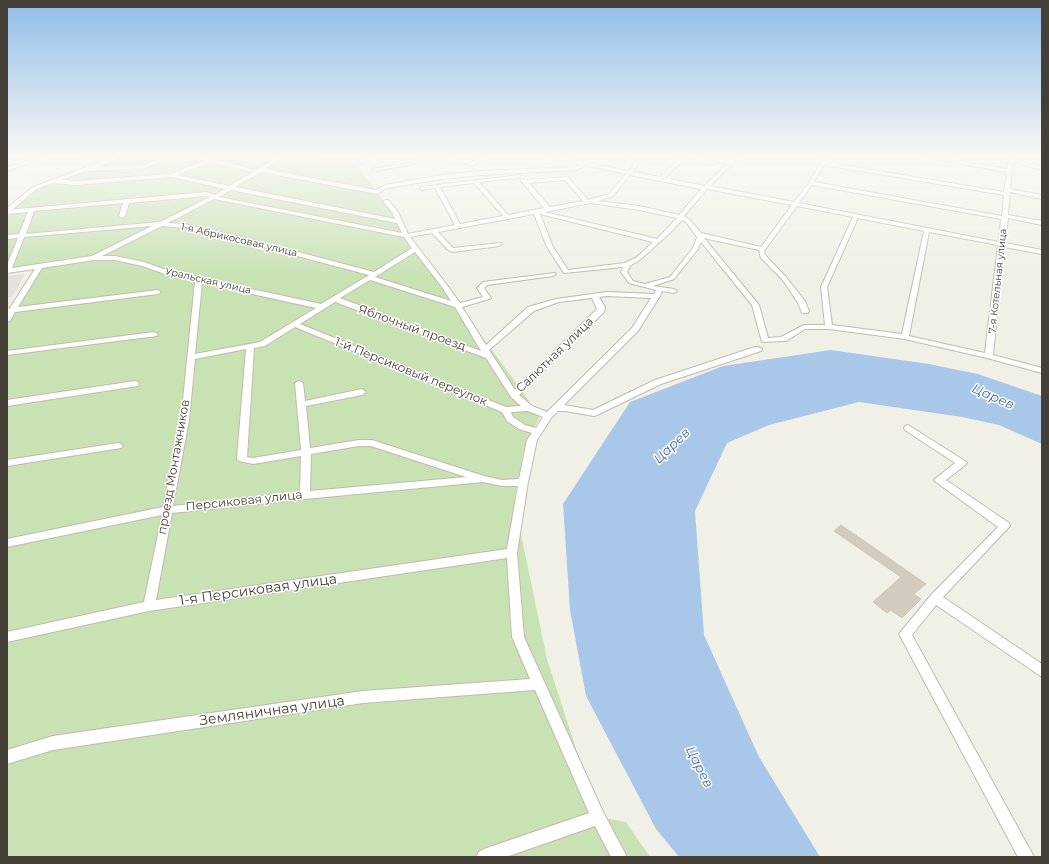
<!DOCTYPE html>
<meta charset="utf-8">
<style>
body{margin:0}
#map{position:relative;width:1049px;height:864px;overflow:hidden;background:#f1f0e7;font-family:Montserrat,sans-serif}
canvas{display:block}
.frame{position:absolute;inset:0;border:8px solid #444037;pointer-events:none}
</style>
<div id="map">
<canvas width="1049" height="864"></canvas>
<div class="frame"></div>
</div>
<script>
const ctx = document.querySelector('canvas').getContext('2d');
ctx.lineJoin = 'round';
function fillPath(path, color) { ctx.fillStyle = color; ctx.fill(path, 'evenodd'); }
const shape = rows => new Path2D(rows.map(r => 'M' + r).join(''));
function trace(path, color, width, dash) { ctx.strokeStyle = color; ctx.lineWidth = width; ctx.lineCap = dash ? 'butt' : 'round'; ctx.setLineDash(dash || []); ctx.stroke(path); }
function label(font, color, halo, rows, align = 'center') {
  ctx.font = font + ' Montserrat,sans-serif'; ctx.lineWidth = 3; ctx.setLineDash([]); ctx.textBaseline = 'middle'; ctx.strokeStyle = halo; ctx.fillStyle = color; for (const [text, x, y, turn = 0] of rows) {
    ctx.save(); ctx.translate(x, y); ctx.rotate((+turn || 0) * Math.PI / 180); ctx.textAlign = isNaN(turn) ? turn : align; if (halo) ctx.strokeText(text, 0, 0); ctx.fillText(text, 0, 0); ctx.restore();
  }
}
fillPath(shape([
 [25,274,12,297,7,298,7,276]
]), '#e4e1dc');
fillPath(shape([
 [122,157,310,157,358,166,540,416,524,448,514,501,547,659,598,817,626,822,650,857,7,857,7,311,38,264,7,268,7,214,38,188]
]), '#c8e2b4');
fillPath(shape([
 [831,350,929,364,978,374,1042,396,1042,444,999,425,962,417,859,402,769,425,727,443,695,511,704,635,759,757,820,857,679,857,656,829,586,696,570,610,563,504,630,402,723,366]
]), '#a9c7e8');
const building = shape([
 [841,525,926,584,914,594,921,599,902,618,891,610,887,613,873,602,901,577,834,531,841,525]
]);
fillPath(building, '#d2ccbe');
trace(building, '#ccc5b2', 1);
const minor = shape([
 [37,157,45,157,7,171,7,167,37,157],
 [83,157,92,157,108,162,106,163,83,157],
 [163,157,170,157,146,168,87,171,84,169,87,167,145,165,163,157],
 [197,157,206,157,256,170,278,157,284,157,265,169,376,190,385,185,442,175,481,171,576,167,580,164,549,157,560,157,628,171,635,163,624,160,624,158,626,158,640,162,633,172,660,177,681,157,686,157,665,178,704,186,727,164,700,157,711,157,730,161,734,157,739,157,710,186,794,202,809,183,823,157,828,157,826,162,1004,192,1007,172,922,157,935,157,1007,169,1009,157,1013,157,1013,159,1042,166,1042,170,1013,162,1010,189,1042,195,1042,199,1010,192,1008,215,1042,221,1042,225,1008,218,1005,243,1042,250,1042,254,1004,247,993,355,1042,368,1042,373,987,358,905,339,829,329,805,329,786,341,762,342,752,305,701,242,698,249,674,279,653,286,674,289,677,291,674,293,662,291,660,296,638,331,564,405,593,410,655,380,755,347,758,347,762,349,761,351,661,384,597,415,594,416,565,411,558,411,551,418,537,440,528,482,517,553,524,637,603,812,627,857,611,857,595,826,506,857,476,857,479,852,484,849,589,813,535,690,363,703,53,750,7,764,7,750,53,736,363,691,530,679,512,637,507,558,149,611,7,642,7,632,144,602,162,515,7,547,7,539,163,507,181,420,195,281,165,274,142,266,115,260,94,260,42,268,18,307,158,290,161,292,158,294,15,312,10,321,7,321,7,309,10,308,35,269,7,273,7,265,18,238,7,239,7,235,19,234,28,212,7,214,7,210,207,192,214,195,225,189,172,177,76,185,53,183,50,181,53,179,76,181,171,174,205,160,197,157],
 [211,162,253,172,229,186,177,175,211,162],
 [585,165,626,174,609,194,588,200,568,177,526,180,521,179,521,181,544,208,508,215,479,182,518,178,520,177,520,175,420,187,420,189,422,190,435,188,455,225,408,234,398,212,388,200,383,201,392,212,395,219,235,187,261,172,377,194,387,188,442,179,481,175,577,170,585,165],
 [824,165,1004,195,1002,216,814,182,824,165],
 [630,175,701,189,679,215,639,206,598,201,613,196,630,175],
 [565,180,583,201,550,207,529,183,565,180],
 [474,183,503,216,460,224,440,187,474,183],
 [812,185,1001,219,999,242,799,203,812,185],
 [707,189,792,205,761,247,701,233,690,220,684,216,707,189],
 [231,190,397,223,402,233,219,197,231,190],
 [206,196,210,197,160,222,26,234,34,211,123,203,119,216,122,218,125,216,129,203,206,196],
 [214,199,404,237,412,248,374,272,249,239,184,224,168,223,214,199],
 [591,203,639,210,677,218,657,239,545,212,591,203],
 [797,206,853,217,821,287,825,325,804,325,781,337,768,338,759,305,704,238,759,250,761,258,782,279,798,303,802,313,808,313,809,311,805,301,786,277,766,256,764,251,797,206],
 [534,214,547,247,564,273,623,267,621,272,629,283,656,290,654,294,607,292,556,299,528,307,486,345,462,307,489,299,491,298,484,288,487,285,553,276,556,274,555,273,483,282,477,288,483,297,460,303,447,285,410,237,432,233,448,250,453,252,499,246,502,244,501,243,453,248,438,232,534,214],
 [540,214,653,242,637,257,625,263,568,270,553,247,540,214],
 [858,218,924,231,902,334,832,325,827,287,858,218],
 [682,220,686,222,697,237,693,248,670,277,645,284,633,281,627,272,630,266,641,259,672,231,682,220],
 [152,226,92,256,12,268,24,237,152,226],
 [162,226,184,228,248,243,369,275,321,304,169,271,144,262,115,256,102,256,162,226],
 [929,232,998,245,985,353,909,336,929,232],
 [415,252,442,287,451,301,375,277,415,252],
 [370,280,455,307,481,351,340,298,370,280],
 [202,283,316,308,260,342,195,354,202,283],
 [607,296,651,298,632,328,547,412,532,406,519,395,604,312,605,307,599,297,607,296],
 [592,298,597,309,515,390,489,350,534,311,559,302,592,298],
 [335,302,486,358,511,397,521,406,506,407,300,324,335,302],
 [295,327,502,412,507,421,519,429,532,433,527,440,519,479,502,480,484,476,372,440,359,440,310,448,306,406,362,395,366,392,362,389,305,401,303,383,299,381,295,383,301,450,253,458,247,457,254,348,265,346,295,327],
 [246,349,237,459,239,461,253,464,301,456,300,492,173,506,189,420,195,359,246,349],
 [528,411,543,417,536,428,525,425,513,417,511,412,528,411],
 [359,446,371,446,466,477,310,491,311,454,359,446],
 [483,482,502,486,518,486,507,549,156,600,172,513,305,499,483,482],
 [365,157,371,157,360,164,356,164,356,162,365,157],
 [442,157,455,157,375,171,372,169,442,157],
 [482,157,489,157,471,166,466,165,482,157],
 [154,332,158,334,157,336,7,355,7,351,154,332],
 [135,381,138,382,139,384,138,386,7,406,7,400,135,381],
 [908,425,965,461,967,463,965,465,946,480,1009,523,1010,526,943,597,1042,664,1042,677,936,605,912,635,1034,857,1018,857,899,634,931,595,998,527,936,482,934,480,936,478,955,463,905,430,904,428,905,426,908,425],
 [118,443,121,444,123,446,121,448,7,466,7,460,118,443]
]);
const tertiary = shape([
 [113,157,122,157,37,189,7,214,7,208,33,187,113,157]
]);
trace(minor, '#bfbbad', 2);
trace(tertiary, '#bfbbad', 2);
fillPath(minor, '#fff');
fillPath(tertiary, '#fff');
const sky = ctx.createLinearGradient(0, 0, 0, 278);
sky.addColorStop(0, '#8fbce8');
sky.addColorStop(0.56, '#f9f8f4');
sky.addColorStop(1, '#f9f8f400');
ctx.fillStyle = sky;
ctx.fillRect(0, 0, 1049, 278);
label('10px', '#444037', '#fff', [
 ["1-я Абрикосовая улица",239,240,13],
 ["Уральская улица",208,281,13],
 ["7-я Котельная улица",998,281,-84]
]);
label('12px', '#444037', '#fff', [
 ["Яблочный проезд",412,328,20],
 ["Салютная улица",555,355,-44],
 ["1-й Персиковый переулок",411,372,22],
 ["проезд Монтажников",174,467,-80],
 ["Персиковая улица",244,501,-6]
]);
label('italic 13px', '#3b6ca4', '#fff', [
 ["Царев",993,397,24],
 ["Царев",672,446,-44],
 ["Царев",699,767,63]
]);
label('14px', '#444037', '#fff', [
 ["1-я Персиковая улица",258,590,-8],
 ["Земляничная улица",272,711,-8]
]);
</script>
